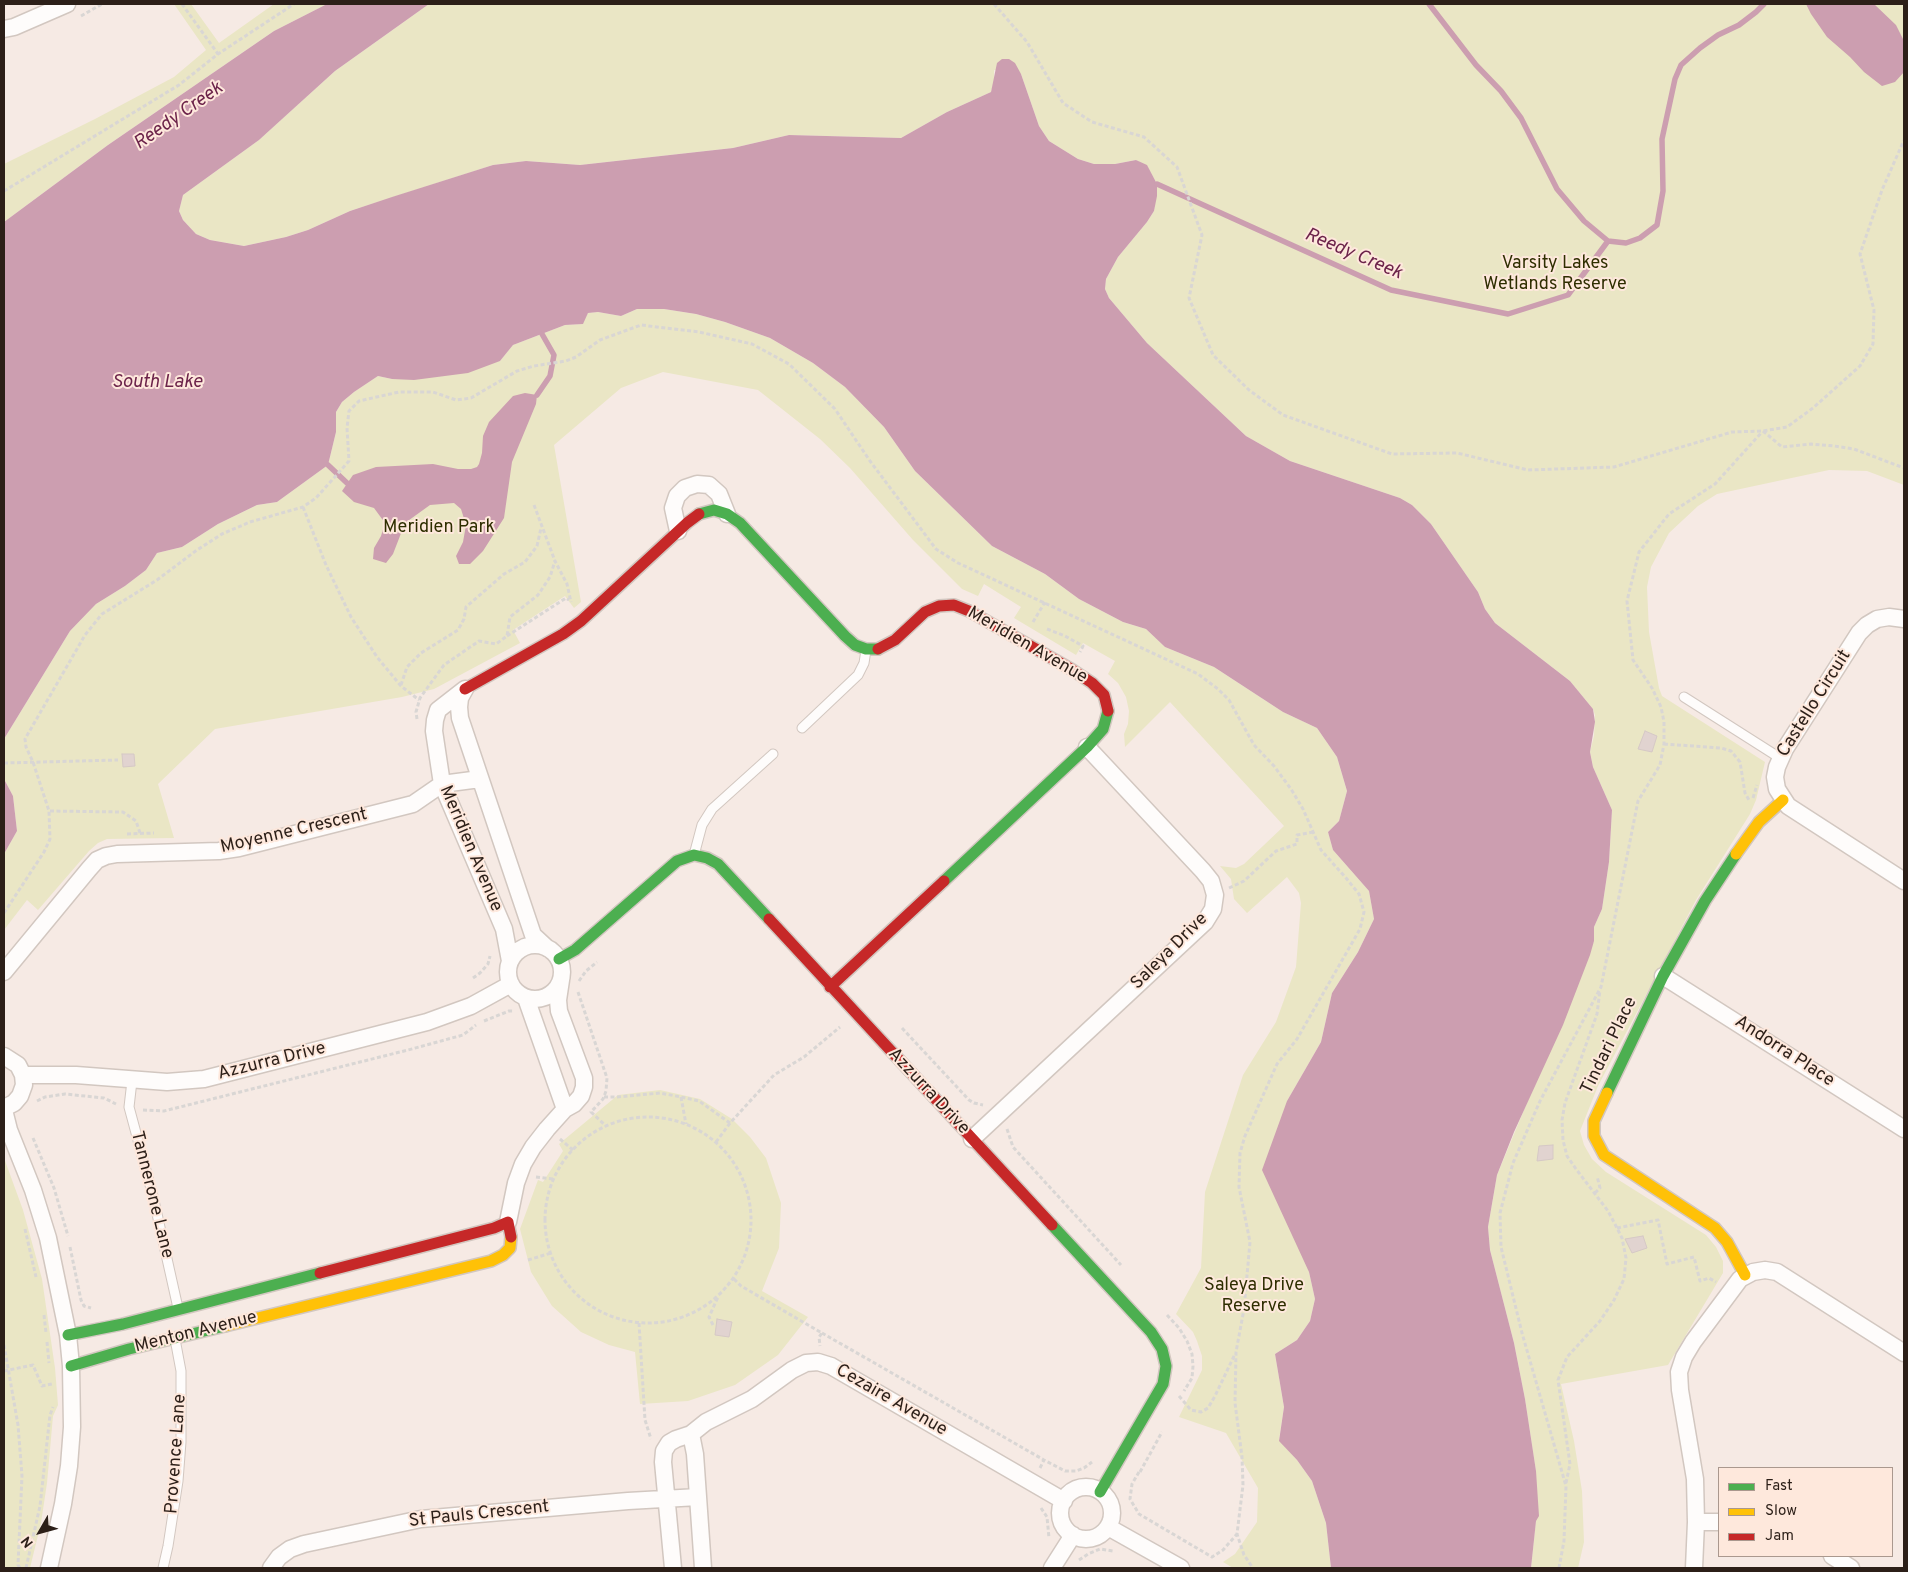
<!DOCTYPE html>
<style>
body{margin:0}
#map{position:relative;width:1908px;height:1572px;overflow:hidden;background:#f6eae4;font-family:Overpass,sans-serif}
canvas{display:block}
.frame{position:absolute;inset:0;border:5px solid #2c1f18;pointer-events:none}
.legend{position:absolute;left:1718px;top:1467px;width:175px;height:90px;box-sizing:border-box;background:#fee8dc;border:1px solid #aa988e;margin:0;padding:6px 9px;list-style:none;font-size:15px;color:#2c1f18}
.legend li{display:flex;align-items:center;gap:10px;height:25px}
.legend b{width:25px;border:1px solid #aa988e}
.north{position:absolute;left:15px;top:1507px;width:50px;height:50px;-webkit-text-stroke:4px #fee8dc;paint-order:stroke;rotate:232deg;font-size:14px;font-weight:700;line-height:20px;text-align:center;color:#2c1f18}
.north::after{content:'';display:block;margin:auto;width:18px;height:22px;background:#2c1f18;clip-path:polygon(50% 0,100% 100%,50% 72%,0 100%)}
</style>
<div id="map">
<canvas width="1908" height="1572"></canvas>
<div class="frame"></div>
<ul class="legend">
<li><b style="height:6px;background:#4caf50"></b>Fast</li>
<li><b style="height:6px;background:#ffc107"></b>Slow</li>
<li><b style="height:6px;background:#c62828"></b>Jam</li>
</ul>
<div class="north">N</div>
</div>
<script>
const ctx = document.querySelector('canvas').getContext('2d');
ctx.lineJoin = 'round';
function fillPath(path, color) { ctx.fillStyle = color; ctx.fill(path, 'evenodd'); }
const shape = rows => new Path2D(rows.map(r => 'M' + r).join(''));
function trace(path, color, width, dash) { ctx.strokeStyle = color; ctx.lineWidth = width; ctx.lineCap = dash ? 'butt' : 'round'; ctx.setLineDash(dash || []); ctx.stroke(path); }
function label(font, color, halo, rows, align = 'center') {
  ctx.font = font + ' Overpass,sans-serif'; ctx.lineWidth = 4; ctx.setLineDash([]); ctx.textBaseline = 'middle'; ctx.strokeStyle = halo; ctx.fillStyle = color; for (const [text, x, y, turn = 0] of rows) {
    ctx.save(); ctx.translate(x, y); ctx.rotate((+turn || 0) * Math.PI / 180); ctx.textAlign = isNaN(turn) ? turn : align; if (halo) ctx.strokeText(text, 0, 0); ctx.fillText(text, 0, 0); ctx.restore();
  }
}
fillPath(shape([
 [174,4,191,4,219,43,274,4,327,4,274,31,108,145,4,222,4,164,95,119,174,77,206,50],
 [429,4,1904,4,1904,485,1867,471,1829,470,1717,494,1698,506,1669,533,1651,567,1647,587,1649,632,1659,688,1662,696,1765,762,1756,800,1750,814,1696,900,1598,1086,1580,1131,1584,1145,1592,1159,1606,1172,1706,1235,1716,1247,1723,1261,1723,1273,1668,1365,1561,1384,1574,1441,1582,1491,1584,1542,1578,1568,1531,1568,1536,1520,1536,1471,1525,1399,1514,1343,1490,1250,1488,1227,1497,1175,1594,941,1594,927,1602,909,1609,862,1612,810,1593,767,1590,752,1594,736,1595,715,1593,709,1570,681,1495,623,1485,609,1478,592,1431,524,1412,505,1400,498,1290,461,1246,436,1147,343,1109,298,1105,289,1106,279,1118,257,1147,222,1154,211,1157,184,1147,166,1136,160,1115,164,1094,164,1078,159,1049,141,1039,126,1021,74,994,70,994,82,991,92,947,112,901,138,789,135,733,148,580,165,526,161,493,165,350,211,308,230,286,237,244,246,210,240,196,234,183,220,179,211,183,195,259,140,335,71],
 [637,309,664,309,696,314,725,322,770,338,813,363,845,387,884,427,915,471,992,546,1045,574,1079,599,1123,622,1146,629,1165,647,1214,667,1283,712,1317,728,1337,757,1347,791,1339,821,1328,832,1333,850,1369,891,1374,919,1358,952,1332,993,1321,1042,1287,1101,1309,1272,1315,1299,1310,1321,1297,1340,1275,1354,1284,1407,1279,1440,1297,1460,1312,1481,1326,1523,1331,1568,1233,1568,1223,1562,1235,1554,1257,1522,1258,1488,1226,1433,1179,1417,1202,1370,1202,1356,1197,1341,1193,1332,1176,1314,1201,1268,1205,1192,1243,1075,1276,1022,1296,967,1301,903,1299,893,1287,877,1247,913,1234,899,1231,879,1220,866,1236,868,1244,864,1284,826,1170,702,1125,747,1124,734,1128,724,1129,711,1126,697,1118,683,1108,674,1115,661,1083,643,1076,655,1014,618,1021,607,984,584,978,596,962,589,913,540,850,468,820,439,758,390,663,372,621,388,554,445,581,602,574,608,565,596,513,630,520,643,434,689,402,697,215,729,158,784,174,838,107,839,98,843,89,851,38,910,27,900,4,930,4,854,17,831,13,796,4,779,4,739,70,631,96,604,125,586,146,570,157,553,182,547,218,524,257,505,277,502,328,465,336,432,336,412,342,402,354,392,378,376,392,379,500,361,513,345,565,325,582,324,588,313,598,312,621,316],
 [660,1090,700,1099,732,1119,750,1137,766,1158,781,1203,779,1248,762,1291,808,1317,778,1355,735,1385,688,1401,640,1404,635,1352,609,1345,581,1332,552,1306,531,1272,520,1229,538,1180,543,1182,563,1151,559,1144,618,1095],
 [4,1158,23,1210,42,1279,55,1368,58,1405,53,1416,47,1483,41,1523,30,1568,4,1568]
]), '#eae6c5');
fillPath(shape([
 [327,4,429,4,335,71,259,140,183,195,179,211,183,220,196,234,210,240,244,246,286,237,308,230,350,211,392,197,493,165,526,161,580,165,733,148,789,135,901,138,947,112,991,92,997,63,1002,59,1009,59,1015,63,1021,74,1039,126,1049,141,1078,159,1094,164,1115,164,1136,160,1147,165,1157,184,1157,196,1154,211,1147,222,1118,257,1106,279,1105,289,1109,298,1147,343,1246,436,1290,461,1400,498,1412,505,1431,524,1478,592,1485,609,1495,623,1570,681,1593,709,1595,722,1590,752,1593,767,1612,810,1609,862,1602,909,1594,927,1594,941,1590,955,1563,1025,1514,1132,1497,1175,1488,1227,1490,1250,1514,1343,1525,1399,1536,1471,1539,1516,1536,1521,1531,1568,1331,1568,1326,1523,1312,1481,1297,1460,1279,1441,1284,1407,1275,1354,1297,1340,1310,1321,1315,1299,1309,1272,1262,1170,1287,1101,1321,1042,1332,993,1358,952,1374,919,1369,891,1333,850,1328,832,1339,821,1347,791,1337,757,1317,728,1283,712,1214,667,1165,647,1146,629,1123,622,1079,599,1045,574,992,546,915,471,884,427,845,387,813,363,770,338,725,322,696,314,664,309,637,309,621,316,598,312,588,313,583,324,565,325,513,345,500,361,468,373,414,380,392,379,378,376,354,392,342,402,336,412,336,432,328,465,277,502,257,505,218,524,182,547,157,553,146,570,125,586,96,604,70,631,4,739,4,222,108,145,274,31],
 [1806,4,1874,4,1896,25,1904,41,1904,72,1895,82,1882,86,1864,72,1850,57,1827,37,1811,14],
 [525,393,537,395,536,404,512,462,504,518,483,551,470,564,459,564,456,556,463,542,466,525,461,509,454,503,430,505,405,523,393,554,386,563,373,559,374,548,381,536,385,523,374,508,354,502,342,491,353,475,376,467,433,464,458,469,471,469,477,467,479,464,482,453,483,436,489,422,513,396],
 [4,779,13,796,17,831,4,854]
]), '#cc9eb0');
trace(shape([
 [1429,4,1476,65,1501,91,1521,118,1557,189,1584,221,1608,241,1626,243,1640,238,1657,225,1663,191,1662,139,1675,79,1681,65,1700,48,1718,35,1739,25,1756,12,1764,4],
 [1157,184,1391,290,1508,314,1568,295,1608,241],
 [537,395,550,376,554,355,542,334],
 [328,465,347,483]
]), '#cc9eb0', 5.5);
const building = shape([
 [1645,731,1657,736,1652,752,1638,749,1645,731],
 [122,754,134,754,135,766,123,767,122,754],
 [1553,1145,1553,1159,1537,1161,1539,1146,1553,1145],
 [1643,1236,1647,1248,1632,1253,1625,1239,1643,1236],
 [717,1319,732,1322,729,1337,715,1335,717,1319]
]);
fillPath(building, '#e1d3d0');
trace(building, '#d6c9c6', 1);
const lane = shape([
 [1684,697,1780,758],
 [802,728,858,675,864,663,866,650],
 [694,855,702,825,712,809,773,754],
 [132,1081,129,1107,153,1196,178,1308],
 [163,1568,168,1546,178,1481,181,1442,181,1371,175,1339]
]);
const street = shape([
 [4,29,14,27,67,4],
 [678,531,673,508,677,496,685,488,697,484,709,485,719,494,727,514],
 [1904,619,1889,617,1877,619,1867,625,1859,633,1785,749,1777,767,1775,777,1777,789,1788,806,1904,881],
 '508 972a27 27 0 1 1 54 0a27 27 0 1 1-54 0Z',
 [510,961,504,929,442,784,434,731,435,720,438,710,465,689,460,698,459,707,460,718,533,935,547,948],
 [4,972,89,869,97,860,106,856,117,854,219,851,239,848,413,804,442,784,480,779],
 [1663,976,1904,1129],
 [526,998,565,1109],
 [4,1056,18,1065,23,1075,24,1085,20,1096,14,1103,4,1108],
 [23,1075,76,1075,167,1082,204,1079,427,1022,471,1006,511,984],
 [4,1110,9,1130,33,1190,48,1238,68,1335,71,1366,72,1427,69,1466,63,1504,49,1568],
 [972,1139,1205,922,1213,909,1215,895,1211,881,1203,871,1087,747],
 [508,1222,516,1183,523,1164,533,1147,547,1129,565,1109,574,1104,581,1096,584,1087,584,1078,559,1011,558,1000,561,980],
 [691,1434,706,1422,752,1399,792,1370,806,1363,818,1362,831,1366,1064,1501],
 '1060 1513a26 26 0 1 1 52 0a26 26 0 1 1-52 0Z',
 [1696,1522,1719,1522],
 [1108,1527,1181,1568],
 [1832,1556,1851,1568],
 [271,1568,279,1557,290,1549,304,1544,421,1519,628,1501,698,1497],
 [673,1568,663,1462,664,1451,669,1443,676,1439,691,1434,695,1454,703,1568],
 [1052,1568,1073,1535],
 [1694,1568,1696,1522,1695,1479,1680,1390,1679,1372,1684,1357,1693,1342,1740,1279,1753,1272,1765,1270,1777,1272,1904,1353]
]);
const fast = shape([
 [699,514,714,510,727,514,740,523,845,636,855,645,866,649,878,649],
 [944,881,1087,747,1103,729,1108,711],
 [559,959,575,950,677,861,694,855,707,858,718,864,769,919],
 [1607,1093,1663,976,1705,901,1736,854],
 [1052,1225,1151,1332,1162,1349,1166,1366,1163,1384,1100,1492],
 [68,1335,123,1324,320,1273],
 [71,1366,129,1349,225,1326]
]);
const slow = shape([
 [1736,854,1759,822,1783,800],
 [1607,1093,1594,1121,1594,1136,1604,1155,1715,1228,1727,1242,1745,1275],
 [225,1326,491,1261,503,1255,510,1248,511,1237]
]);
const jam = shape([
 [878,649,895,640,925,612,939,606,954,605,969,611,1071,669,1092,683,1104,695,1108,711],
 [465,689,563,634,581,621,687,523,699,514],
 [769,919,1052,1225],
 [830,987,944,881],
 [320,1273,494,1228,508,1222,511,1237]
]);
trace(lane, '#d2c7c0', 11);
trace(street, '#d2c7c0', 19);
trace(fast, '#d2c7c0', 14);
trace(slow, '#d2c7c0', 14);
trace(jam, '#d2c7c0', 14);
trace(shape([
 [182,4,218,54],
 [994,4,1027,42,1063,103,1092,122,1144,137,1177,167,1202,235,1189,298,1213,355,1249,390,1283,415,1392,454,1457,453,1528,470,1614,467,1732,432,1763,431,1787,427,1813,408,1860,366,1873,344,1874,310,1860,254,1882,190,1904,140],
 [81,16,102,4],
 [4,191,179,85,218,54,294,4],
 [1763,431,1782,447,1811,444,1834,446,1854,449,1904,468],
 [534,505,555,561],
 [303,507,326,565,351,617,377,657,401,686,419,700],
 [1033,622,1045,602],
 [1047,629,1065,636,1083,646,1080,652],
 [507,636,566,598,569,600],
 [401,685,407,667,421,653,458,630,464,619,466,607,504,574,525,562,537,546,541,528],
 [417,719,416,712,420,698,444,665,479,641,496,644,507,636,510,617,538,595,550,577,555,561,567,584,571,602],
 [1664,744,1721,748,1731,751,1740,762,1745,793,1750,802],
 [4,763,118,760],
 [1753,798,1757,785],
 [140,833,136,821,123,812,49,811,33,762,26,747,25,739,85,635,102,614,157,580,197,550,222,534,250,522,303,507,316,498,349,461,347,428,349,411,359,401,399,392,433,392,456,400,471,398,517,371,534,366,566,361,576,357,600,340,641,325,699,332,752,344,789,364,835,409,870,461,936,549,958,563,1198,674,1218,689,1229,700,1254,745,1274,766,1291,789,1303,809,1321,850,1346,878,1359,894,1364,912,1360,929,1297,1039,1277,1064,1245,1136,1240,1153,1239,1187,1250,1242,1244,1309,1236,1352,1235,1403,1242,1457,1243,1485,1237,1534,1244,1555,1253,1568],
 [127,834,154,833],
 [1229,888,1244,881,1276,851,1297,844,1297,835,1313,832],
 [4,913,44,852,50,839,49,811],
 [473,978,480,973,488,964,490,956],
 [579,981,586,971,597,962],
 [578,992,607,1078,606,1091,603,1099,591,1112,606,1126],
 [484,1021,509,1011,513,1011],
 [902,1028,969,1100,974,1103,983,1105],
 [604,1097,617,1097,660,1093,681,1097,699,1101,730,1123],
 [681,1097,686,1124],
 [37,1101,45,1097,65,1094,104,1098,116,1104],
 [143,1110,164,1111,408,1050,463,1035,476,1025],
 '545 1220a103 103 0 1 1 206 0a103 103 0 1 1-206 0Z',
 [1007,1129,1013,1147,1121,1265],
 [33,1138,54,1188,68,1236],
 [560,1139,573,1150],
 [716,1142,730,1123,774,1075,804,1057,840,1027],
 [536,1177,553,1179],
 [1595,1193,1600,1188,1597,1176],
 [1617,1228,1658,1220,1667,1264,1694,1257,1700,1281,1709,1278,1716,1282],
 [25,1229,36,1277],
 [70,1247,81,1300,84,1306,91,1308],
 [528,1260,551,1253],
 [734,1279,741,1286,822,1333,819,1337,820,1346],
 [44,1315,46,1333],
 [1167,1315,1179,1328,1187,1341,1192,1354,1193,1366,1192,1378,1184,1391],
 [639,1323,645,1420,651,1439],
 [713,1325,709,1317,718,1297],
 [822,1333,1044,1460],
 [47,1342,49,1363],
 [4,1345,18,1425,22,1476,18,1565,20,1568],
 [4,1371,33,1365,42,1386,52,1384],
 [1179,1396,1191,1410,1201,1412,1208,1408,1215,1396,1235,1354],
 [1040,1468,1044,1460,1065,1471,1076,1471,1084,1468,1092,1462],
 [1139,1472,1132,1484,1130,1499,1139,1514,1212,1557,1223,1550,1237,1534],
 [1140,1472,1162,1432],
 [1566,1483,1570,1464,1558,1380,1567,1357,1600,1321,1614,1300,1624,1279,1626,1258,1622,1238,1617,1228,1608,1211,1576,1169,1567,1156,1563,1140,1562,1120,1565,1103,1597,1014,1600,990],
 [1041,1508,1047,1517,1049,1538],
 [1079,1560,1088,1554,1100,1549,1113,1551],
 [26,1568,40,1506,50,1415,53,1407],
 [1559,1568,1564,1541,1566,1486,1522,1333,1501,1247,1500,1213,1513,1163,1540,1101,1601,987,1638,801,1660,765,1664,744,1664,722,1661,707,1652,688,1633,660,1627,601,1639,552,1669,514,1715,484,1762,432]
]), '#d9d6d4', 3, [4, 2.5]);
trace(lane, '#fefcfb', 9);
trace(street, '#fefcfb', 16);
trace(fast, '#4caf50', 11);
trace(slow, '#ffc107', 11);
trace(jam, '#c62828', 11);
label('18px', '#2e2e00', '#fee8dc', [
 ["Varsity Lakes",1555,264],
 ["Wetlands Reserve",1555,285],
 ["Meridien Park",439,528],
 ["Saleya Drive",1254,1286],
 ["Reserve",1254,1307]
]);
label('18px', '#2c1f18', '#fee8dc', [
 ["Meridien Avenue",1027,646,30],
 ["Castello Circuit",1815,704,-58],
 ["Moyenne Crescent",294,832,-13],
 ["Meridien Avenue",470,849,67],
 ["Saleya Drive",1170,952,-45],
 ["Tindari Place",1610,1046,-64],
 ["Andorra Place",1784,1052,33],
 ["Azzurra Drive",272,1062,-14],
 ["Azzurra Drive",928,1092,47],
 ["Tannerone Lane",151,1195,76],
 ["Menton Avenue",196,1333,-14],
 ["Cezaire Avenue",891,1401,30],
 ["Provence Lane",177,1454,-86],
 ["St Pauls Crescent",479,1515,-6]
]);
label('italic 19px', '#6c234a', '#fee8dc', [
 ["Reedy Creek",179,117,-35],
 ["Reedy Creek",1353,255,23],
 ["South Lake",157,383]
]);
</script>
